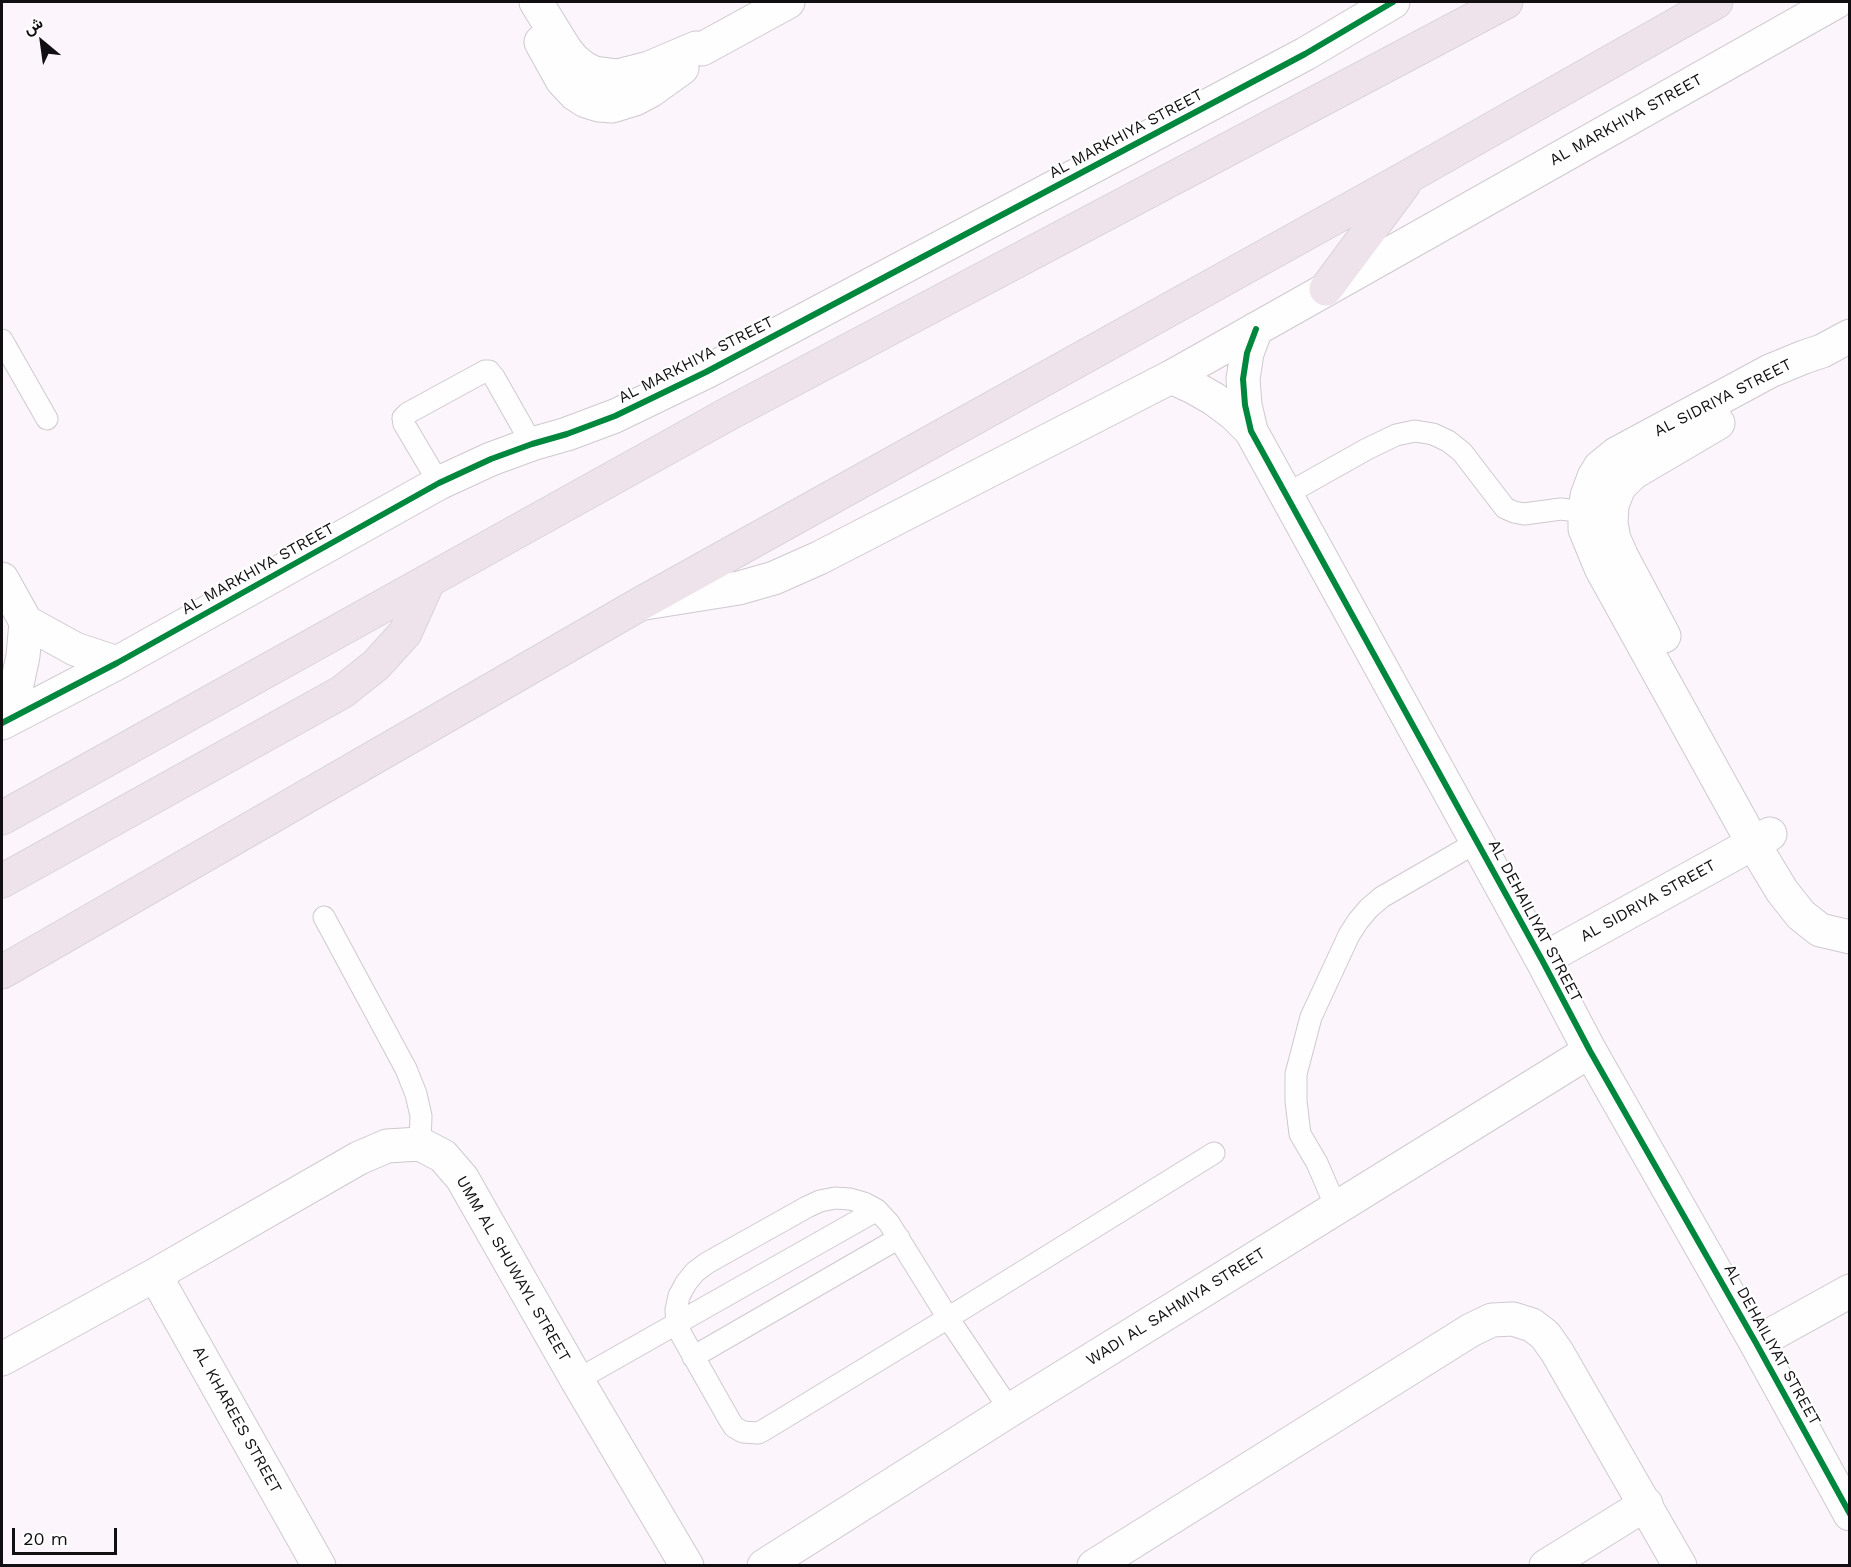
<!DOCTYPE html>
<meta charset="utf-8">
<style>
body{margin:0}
#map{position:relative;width:1851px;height:1567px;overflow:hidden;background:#fcf6fc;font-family:"Work Sans",Vazirmatn,sans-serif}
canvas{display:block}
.frame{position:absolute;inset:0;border:3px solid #120f12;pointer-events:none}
.north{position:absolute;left:12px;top:12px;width:60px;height:60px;-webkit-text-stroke:4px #fff;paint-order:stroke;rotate:331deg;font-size:16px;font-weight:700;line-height:24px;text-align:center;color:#120f12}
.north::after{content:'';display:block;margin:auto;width:21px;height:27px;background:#120f12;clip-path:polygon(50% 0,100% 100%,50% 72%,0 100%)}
.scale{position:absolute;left:12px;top:1528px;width:105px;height:27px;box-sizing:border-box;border:3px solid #120f12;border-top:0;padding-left:8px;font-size:18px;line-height:21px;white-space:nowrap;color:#120f12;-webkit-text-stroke:4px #fff;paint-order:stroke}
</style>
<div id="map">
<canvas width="1851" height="1567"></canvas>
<div class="frame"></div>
<div class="north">ش</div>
<div class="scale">20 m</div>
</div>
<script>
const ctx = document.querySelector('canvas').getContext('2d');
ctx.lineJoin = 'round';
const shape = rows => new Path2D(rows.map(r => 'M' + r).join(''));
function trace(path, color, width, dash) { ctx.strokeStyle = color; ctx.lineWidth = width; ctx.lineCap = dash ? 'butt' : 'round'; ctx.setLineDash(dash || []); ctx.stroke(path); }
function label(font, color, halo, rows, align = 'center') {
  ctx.font = font + ' "Work Sans",sans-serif'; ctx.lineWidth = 4.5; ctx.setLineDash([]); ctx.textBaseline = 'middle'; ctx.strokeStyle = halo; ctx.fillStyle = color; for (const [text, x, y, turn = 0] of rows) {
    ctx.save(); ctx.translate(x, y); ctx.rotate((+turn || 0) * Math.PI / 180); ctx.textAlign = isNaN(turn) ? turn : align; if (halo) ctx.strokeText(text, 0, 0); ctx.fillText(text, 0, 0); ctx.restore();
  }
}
const service = shape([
 [2,340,47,419],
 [439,483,404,424,403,418,408,413,485,371,489,371,494,377,532,444],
 [1285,495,1367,449,1396,435,1415,431,1433,434,1448,441,1462,452,1505,508,1514,512,1524,514,1561,509,1585,512],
 [324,917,406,1069,416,1094,421,1116,420,1144],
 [835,1198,850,1199,864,1203,877,1210,889,1223,948,1318,764,1430,758,1433,743,1432,734,1427,729,1419,682,1336,677,1324,676,1310,679,1296,686,1283,695,1272,707,1263,807,1207,820,1201,835,1198],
 [1336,1207,1317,1163,1300,1134,1296,1101,1296,1074,1311,1017,1349,935,1358,921,1369,908,1382,897,1477,842],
 [693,1357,899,1238],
 [577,1380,877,1210],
 [1010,1410,948,1318,1214,1153]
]);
const minor = shape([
 [536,2,565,49,573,59,584,68,594,73,618,76,649,68,696,48,702,49,788,2],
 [541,42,562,80,575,94,586,101,599,105,612,106,635,99,650,91,682,68],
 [1256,329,1247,353,1243,379,1245,405,1251,431,1542,960,1590,1051,1756,1343,1850,1514],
 [1850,336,1822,351,1804,357,1770,371,1616,454,1600,467,1594,477,1587,496,1585,512,1585,529,1601,568,1753,843,1782,891,1801,915,1820,930,1850,937],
 [1171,377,1193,387,1214,399,1234,414,1251,431],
 [2,579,26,622,75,649,117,663],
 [1664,636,1622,557,1614,539,1611,523,1612,505,1619,487,1633,473,1718,423],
 [5,721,16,689,23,656,26,622],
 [2,723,117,663,439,483,491,459,532,444,567,434,615,416,706,372,1305,54,1393,2],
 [1542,960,1770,834],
 [155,1275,319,1566],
 [1756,1343,1850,1291],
 [2,1359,155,1275,359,1158,387,1146,420,1144,443,1156,462,1178,577,1380,687,1566],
 [764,1566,1010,1410,1590,1051],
 [1094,1566,1471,1330,1492,1320,1513,1319,1532,1325,1545,1335,1557,1352,1680,1566],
 [1546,1566,1646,1504]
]);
const secondary = shape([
 [645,603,739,588,774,578,819,558,1171,377,1836,2]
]);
const trunk = shape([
 [1326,289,1404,184],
 [2,818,728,414,1506,2],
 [2,881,342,692,376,665,405,633,428,582],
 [2,972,640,604,1411,175,1716,2]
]);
trace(service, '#cec9ce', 23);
trace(minor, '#cec9ce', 35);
trace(secondary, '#cec9ce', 35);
trace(trunk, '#d8d5d8', 35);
trace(service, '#fffeff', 21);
trace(minor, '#fffeff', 33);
trace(secondary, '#fffeff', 33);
trace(trunk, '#eee3ea', 33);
trace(shape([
 [1256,329,1247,353,1243,379,1245,405,1251,431,1542,960,1590,1051,1756,1343,1850,1514],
 [2,723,117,663,439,483,491,459,532,444,567,434,615,416,706,372,1305,54,1393,2]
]), '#00873e', 6);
label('16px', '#120f12', '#fff', [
 ["AL MARKHIYA STREET",1626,120,-29],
 ["AL MARKHIYA STREET",1126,134,-28],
 ["AL MARKHIYA STREET",696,360,-27],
 ["AL SIDRIYA STREET",1723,398,-27],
 ["AL MARKHIYA STREET",258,569,-29],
 ["AL SIDRIYA STREET",1648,901,-29],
 ["AL DEHAILIYAT STREET",1535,921,62],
 ["UMM AL SHUWAYL STREET",513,1269,60],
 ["WADI AL SAHMIYA STREET",1176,1307,-32],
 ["AL DEHAILIYAT STREET",1772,1345,61],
 ["AL KHAREES STREET",237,1420,61]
]);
</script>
